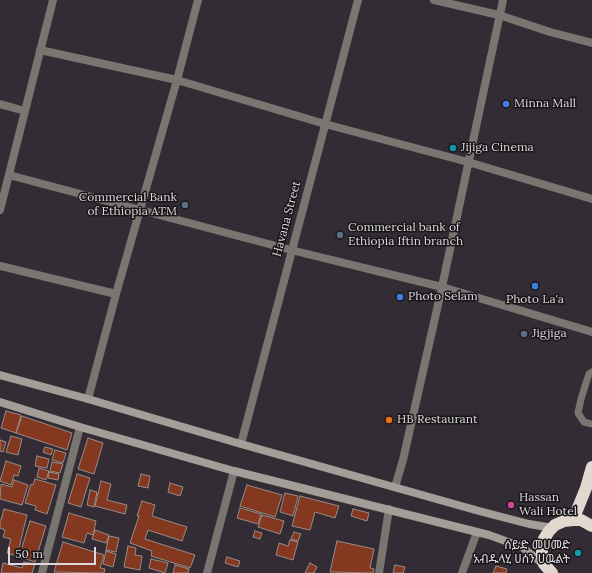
<!DOCTYPE html>
<meta charset="utf-8">
<style>
body{margin:0}
#map{position:relative;width:592px;height:573px;overflow:hidden;background:#332c34;font-family:Lora,serif}
canvas{display:block}
.scale{position:absolute;left:8px;top:547px;width:88px;height:18px;box-sizing:border-box;border:2px solid #dcd8dd;border-top:0;padding-left:5px;font-size:12px;line-height:14px;white-space:nowrap;color:#dcd8dd;-webkit-text-stroke:3px #191619;paint-order:stroke}
</style>
<div id="map">
<canvas width="592" height="573"></canvas>
<div class="scale">50 m</div>
</div>
<script>
const ctx = document.querySelector('canvas').getContext('2d');
ctx.lineJoin = 'round';
function fillPath(path, color) { ctx.fillStyle = color; ctx.fill(path, 'evenodd'); }
const shape = rows => new Path2D(rows.map(r => 'M' + r).join(''));
function trace(path, color, width, dash) { ctx.strokeStyle = color; ctx.lineWidth = width; ctx.lineCap = dash ? 'butt' : 'round'; ctx.setLineDash(dash || []); ctx.stroke(path); }
function label(font, color, halo, rows, align = 'center') {
  ctx.font = font + ' Lora,"Noto Sans Ethiopic",serif'; ctx.lineWidth = 3; ctx.setLineDash([]); ctx.textBaseline = 'middle'; ctx.strokeStyle = halo; ctx.fillStyle = color; for (const [text, x, y, turn = 0] of rows) {
    ctx.save(); ctx.translate(x, y); ctx.rotate((+turn || 0) * Math.PI / 180); ctx.textAlign = isNaN(turn) ? turn : align; if (halo) ctx.strokeText(text, 0, 0); ctx.fillText(text, 0, 0); ctx.restore();
  }
}
const building = shape([
 [6,411,21,415,16,433,1,428,6,411],
 [22,416,72,433,67,450,16,433,22,416],
 [11,436,22,439,18,455,6,452,11,436],
 [88,438,103,443,94,474,78,469,88,438],
 [0,440,6,442,3,452,0,451,0,440],
 [45,447,53,449,51,455,43,452,45,447],
 [55,450,66,453,63,463,52,460,55,450],
 [37,456,49,459,47,468,35,466,37,456],
 [6,461,21,466,18,476,14,475,11,485,0,481,6,461],
 [52,462,63,464,60,473,50,471,52,462],
 [39,468,49,471,46,480,37,477,39,468],
 [49,472,59,474,58,480,48,478,49,472],
 [77,474,90,478,81,507,68,503,77,474],
 [141,474,150,476,148,488,138,486,141,474],
 [35,479,56,485,47,514,35,510,36,506,25,503,31,484,33,485,35,479],
 [14,480,28,485,22,505,0,499,1,484,12,487,14,480],
 [101,481,111,484,107,500,127,505,125,514,95,506,101,481],
 [170,483,183,487,180,496,168,492,170,483],
 [247,485,282,495,275,517,240,506,247,485],
 [90,490,97,492,94,507,87,505,90,490],
 [285,493,298,496,293,516,280,512,285,493],
 [300,496,339,506,335,518,315,512,310,530,292,526,300,496],
 [142,501,155,505,152,516,187,527,182,541,148,530,145,539,195,555,190,568,151,556,152,551,130,543,139,516,137,516,142,501],
 [240,508,261,514,258,524,237,518,240,508],
 [4,509,27,515,17,556,7,553,11,539,3,537,5,530,0,528,0,520,1,520,4,509],
 [353,509,369,513,367,521,351,516,353,509],
 [69,513,96,521,93,535,87,533,84,543,62,537,69,513],
 [262,515,284,521,280,534,258,527,262,515],
 [30,521,46,526,35,562,19,557,30,521],
 [95,530,109,535,106,543,92,539,95,530],
 [255,531,262,533,260,539,253,537,255,531],
 [294,532,301,534,298,541,291,539,294,532],
 [109,536,119,538,116,552,106,550,109,536],
 [290,540,298,542,293,560,276,555,279,543,288,546,290,540],
 [337,541,374,549,370,568,374,569,373,573,330,572,337,541],
 [63,542,104,555,100,568,105,569,104,573,54,572,63,542],
 [128,546,136,548,135,555,142,556,140,570,124,567,128,546],
 [106,551,116,554,113,567,103,564,106,551],
 [227,557,240,561,238,567,225,563,227,557],
 [151,559,168,563,165,573,149,568,151,559],
 [24,562,35,564,32,573,1,573,3,563,22,568,24,562],
 [310,563,317,567,314,573,305,573,310,563],
 [175,565,189,569,188,573,173,573,175,565],
 [395,565,405,567,403,573,393,573,395,565],
 [496,566,507,569,506,573,493,573,496,566]
]);
fillPath(building, '#843820');
trace(building, '#988c88', 1);
trace(shape([
 [592,372,589,374,586,383,581,399,578,413,584,422,592,424]
]), '#797672', 7);
trace(shape([
 [434,0,499,15,550,32,592,43],
 [40,50,177,80,325,124,468,162,592,199],
 [0,104,25,111],
 [9,175,291,250,442,287,592,332],
 [0,210,53,0],
 [0,266,116,294],
 [88,399,116,294,177,80,198,0],
 [241,444,358,0],
 [395,487,403,460,442,287,503,0],
 [42,573,80,427],
 [207,573,234,471],
 [379,573,389,509],
 [462,573,477,532]
]), '#797672', 8);
trace(shape([
 [0,375,88,399,241,444,479,511,529,524,553,528],
 [0,402,80,427,234,471,489,535,522,547,543,564]
]), '#a49d98', 8);
trace(shape([
 [573,520,586,488,592,467],
 [552,573,544,564,542,556,542,547,544,539,549,531,555,525,564,521,573,520,581,520,592,526]
]), '#e2d8cf', 12);
for (const [x, y, r, color] of [
 [506,104,4,"#3f7fe0"],
 [453,148,4,"#0f9aa8"],
 [185,205,4,"#5c6f8a"],
 [340,235,4,"#5c6f8a"],
 [535,286,4,"#3f7fe0"],
 [400,297,4,"#3f7fe0"],
 [524,334,4,"#5c6f8a"],
 [389,420,4,"#e8710a"],
 [511,505,4,"#d1479c"],
 [578,553,4,"#0f9aa8"]
]) { const dot = new Path2D(); dot.arc(x, y, r, 0, 2 * Math.PI); ctx.fillStyle = color; ctx.fill(dot); trace(dot, '#191619', 1.5); }
label('12px', '#dcd8dd', '#191619', [
 ["Minna Mall",514,104],
 ["Jijiga Cinema",461,148],
 ["Commercial Bank",177,198,"right"],
 ["of Ethiopia ATM",177,212,"right"],
 ["Commercial bank of",348,228],
 ["Ethiopia Iftin branch",348,242],
 ["Photo Selam",408,297],
 ["Photo La'a",535,300,"center"],
 ["Jigjiga",532,334],
 ["HB Restaurant",397,420],
 ["Hassan",519,498],
 ["Wali Hotel",519,512],
 ["ሰይድ መሀመድ",570,546,"right"],
 ["አብዱላሂ ሀሰን ሀዉልት",570,560,"right"]
], 'left');
label('12px', '#dcd8dd', '#191619', [
 ["Havana Street",287,219,-75]
]);
</script>
